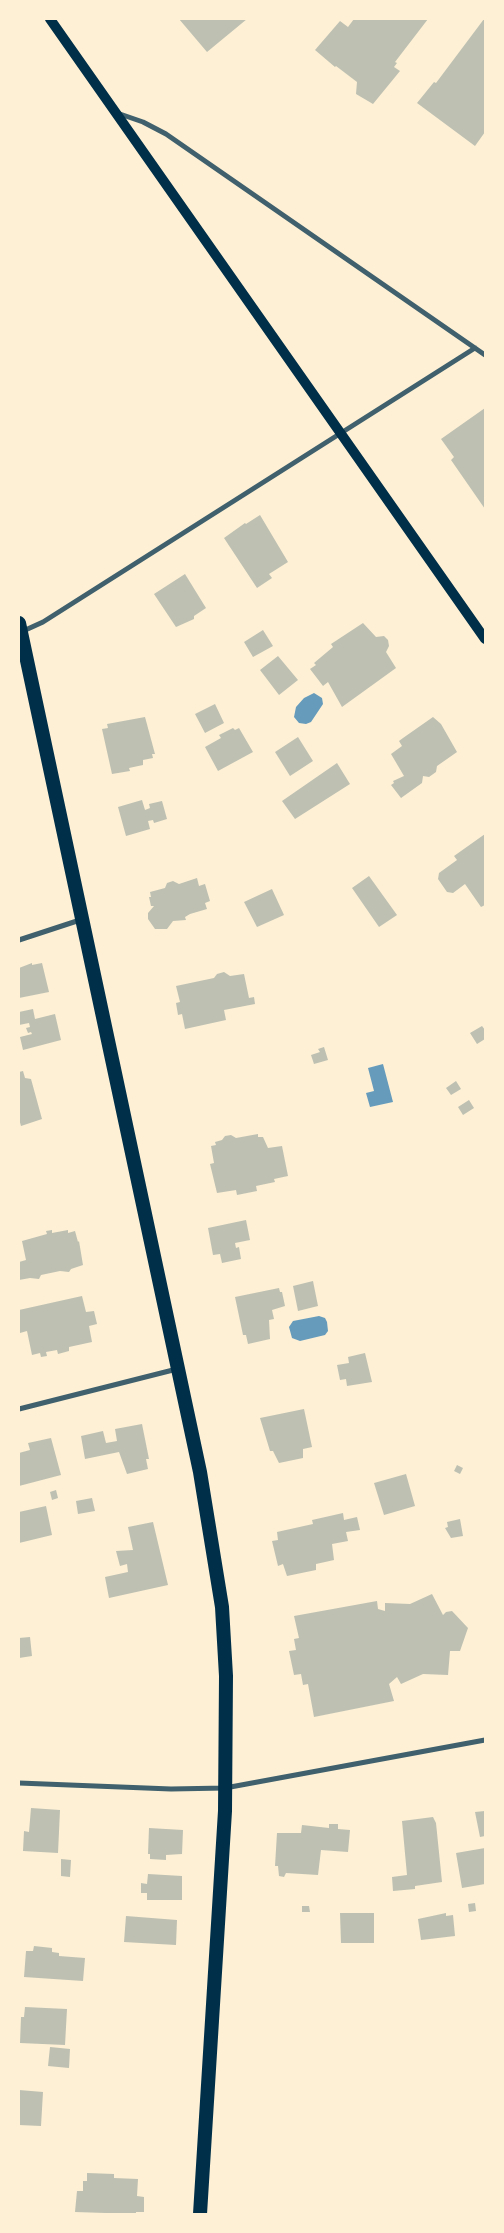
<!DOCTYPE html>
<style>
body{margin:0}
#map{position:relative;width:504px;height:2233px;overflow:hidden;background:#fdf0d5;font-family:Lato,sans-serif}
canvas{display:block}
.frame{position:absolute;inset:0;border:20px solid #fdf0d5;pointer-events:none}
</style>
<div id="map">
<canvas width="504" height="2233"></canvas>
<div class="frame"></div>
</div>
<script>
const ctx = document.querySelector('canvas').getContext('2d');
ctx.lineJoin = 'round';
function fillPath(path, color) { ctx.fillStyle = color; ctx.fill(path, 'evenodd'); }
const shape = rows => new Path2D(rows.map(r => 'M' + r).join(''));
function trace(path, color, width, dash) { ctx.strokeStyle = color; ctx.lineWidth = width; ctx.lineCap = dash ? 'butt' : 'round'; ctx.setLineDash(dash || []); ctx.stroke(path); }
fillPath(shape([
 [314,693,322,698,323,704,311,722,306,724,299,723,294,717,296,707,304,698],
 [383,1064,393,1102,370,1107,366,1093,374,1091,368,1068],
 [319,1316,325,1318,327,1322,328,1331,325,1335,300,1341,292,1338,289,1327,293,1321]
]), '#669bbc');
fillPath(shape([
 [179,19,247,19,207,52],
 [354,19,428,19,395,62,397,63,394,67,400,71,373,104,356,94,357,82,336,66,335,67,315,50,340,21,348,27],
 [484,19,485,132,475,146,417,103,434,82,436,83],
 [485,408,485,509,451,460,454,457,441,439],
 [260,515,288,562,269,574,272,578,257,588,224,538,245,523,246,524],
 [185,574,206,608,194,616,194,619,176,627,154,594],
 [363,623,376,637,384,636,388,640,389,646,386,652,396,668,342,707,328,682,323,686,310,669,316,665,314,663,333,647,331,644],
 [263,630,273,646,253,657,244,642],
 [278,656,298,680,279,695,260,670],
 [215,704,224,723,205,733,195,714],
 [145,717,155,754,152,754,153,758,143,760,143,765,129,768,130,771,112,774,102,729,108,728,107,724],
 [433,717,441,724,457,752,437,766,436,772,429,777,423,776,422,783,401,798,391,785,394,783,393,781,404,776,391,754,402,746,399,741,403,738],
 [233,728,235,730,239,728,253,752,218,771,205,747,221,738,219,735],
 [298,737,313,761,290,776,275,752],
 [337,763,350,784,295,819,282,801],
 [142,800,145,810,150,808,149,804,162,801,167,819,154,823,153,820,148,821,150,829,126,836,118,807],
 [485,834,485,905,481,907,465,884,453,893,447,892,438,879,439,873,457,860,454,856],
 [369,876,397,915,379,927,352,888],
 [197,878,199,886,205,884,210,901,205,903,207,909,190,914,185,917,186,920,173,921,167,929,155,929,148,919,148,913,154,906,151,906,149,897,151,897,150,892,165,888,167,883,173,881,179,884],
 [272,889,284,915,257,927,244,902],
 [32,963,32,965,42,963,49,992,19,998,19,968],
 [224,972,230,976,244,974,249,998,254,997,255,1004,224,1010,226,1020,185,1029,182,1014,178,1015,176,1003,180,1002,176,986,214,978,217,974],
 [33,1009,35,1019,55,1014,61,1040,23,1050,20,1037,32,1034,31,1032,28,1033,26,1028,30,1027,29,1023,19,1025,19,1012],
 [482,1026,485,1030,485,1039,477,1044,470,1033],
 [324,1047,328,1060,314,1064,311,1055,320,1052,318,1049],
 [23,1071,25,1078,31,1079,42,1119,21,1126,19,1119,19,1072],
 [456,1081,461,1089,451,1095,446,1088],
 [469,1100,474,1108,463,1115,458,1107],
 [258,1134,258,1137,263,1137,268,1148,282,1146,288,1176,274,1179,275,1182,256,1186,257,1191,237,1195,236,1190,217,1193,210,1164,214,1163,211,1146,216,1145,215,1142,222,1140,225,1136,231,1135,236,1138],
 [246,1220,250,1240,235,1243,236,1248,239,1247,241,1259,222,1263,220,1254,213,1255,208,1228],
 [52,1230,52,1233,68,1230,68,1233,75,1231,78,1242,79,1241,83,1265,71,1269,69,1272,60,1271,41,1275,39,1279,30,1278,19,1280,19,1262,26,1260,22,1241,47,1234,46,1231],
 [313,1281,318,1306,298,1311,293,1286],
 [279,1288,280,1292,282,1292,285,1306,272,1310,274,1319,269,1320,270,1339,248,1344,246,1335,243,1335,235,1297],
 [82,1296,86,1312,94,1311,97,1324,89,1326,92,1342,69,1347,69,1351,58,1354,57,1350,46,1352,47,1356,41,1357,40,1353,32,1355,27,1331,20,1333,19,1310],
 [365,1353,372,1382,347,1386,346,1379,340,1380,337,1365,349,1363,348,1357],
 [304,1409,312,1447,303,1449,303,1458,279,1463,273,1451,270,1451,260,1418],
 [142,1424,149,1459,146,1459,148,1469,127,1474,119,1452,85,1459,81,1436,103,1431,106,1443,117,1441,115,1429],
 [51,1438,61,1475,19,1486,19,1453,30,1450,28,1443],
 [457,1465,463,1468,460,1474,454,1471],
 [406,1474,415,1506,384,1515,374,1483],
 [56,1490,58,1498,52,1500,50,1492],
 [92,1498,95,1511,78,1514,76,1501],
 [46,1506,52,1535,19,1543,19,1512],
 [343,1513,344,1520,357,1517,360,1530,346,1532,348,1541,332,1544,334,1560,316,1564,316,1570,287,1576,283,1564,278,1566,272,1541,278,1540,277,1532,313,1524,312,1520],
 [460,1519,463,1536,451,1538,445,1528,448,1527,447,1522],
 [153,1522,168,1585,109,1598,105,1577,128,1572,127,1564,120,1566,116,1551,133,1550,128,1527],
 [432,1594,443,1615,446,1612,452,1611,468,1628,460,1651,450,1651,448,1675,423,1674,401,1684,397,1677,389,1684,394,1701,314,1717,308,1684,303,1685,301,1674,294,1675,289,1651,296,1650,294,1639,299,1638,294,1616,377,1601,378,1609,385,1611,385,1603,410,1604],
 [30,1637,32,1656,19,1658,19,1638],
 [31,1808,60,1810,58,1853,23,1851,24,1831,29,1832],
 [485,1811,485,1836,480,1837,475,1812],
 [433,1817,436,1823,442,1882,415,1886,415,1889,393,1891,392,1877,407,1875,402,1821],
 [329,1824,338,1824,338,1829,350,1830,348,1852,321,1850,318,1875,286,1873,284,1877,279,1876,278,1866,275,1866,277,1833,301,1833,302,1825,329,1828],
 [149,1828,183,1830,182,1854,166,1855,166,1860,150,1859,150,1854,148,1854],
 [485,1848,485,1884,462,1888,456,1853],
 [61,1859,71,1860,70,1877,61,1876],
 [148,1874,182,1876,182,1900,147,1900,147,1893,141,1893,141,1883,147,1884],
 [475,1903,476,1911,469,1912,468,1904],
 [302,1906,309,1906,310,1912,302,1912],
 [340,1913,374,1913,374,1943,341,1943],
 [446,1913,446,1916,453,1915,455,1936,421,1940,418,1919],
 [126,1916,177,1920,176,1945,124,1942],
 [34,1946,52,1948,52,1952,59,1953,59,1956,85,1958,83,1981,24,1977,26,1951,33,1951],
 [25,2007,67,2009,65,2045,20,2043,21,2017,24,2017],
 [50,2047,70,2049,69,2068,48,2066],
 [19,2090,43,2092,41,2126,19,2125],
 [87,2173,114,2174,114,2178,138,2179,137,2196,144,2197,144,2212,136,2212,136,2214,75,2212,77,2191,83,2191,83,2181,87,2181]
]), '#bec0b2');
trace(shape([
 [117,113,143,122,166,134,485,355],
 [21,632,43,622,475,348],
 [19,940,80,920],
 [19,1409,177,1369],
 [19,1783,171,1789,225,1788,485,1740]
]), '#3f606c', 5);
trace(shape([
 [50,19,485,639]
]), '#003049', 10);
trace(shape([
 [19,623,200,1472,222,1607,226,1676,225,1811,200,2214]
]), '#003049', 14);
</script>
